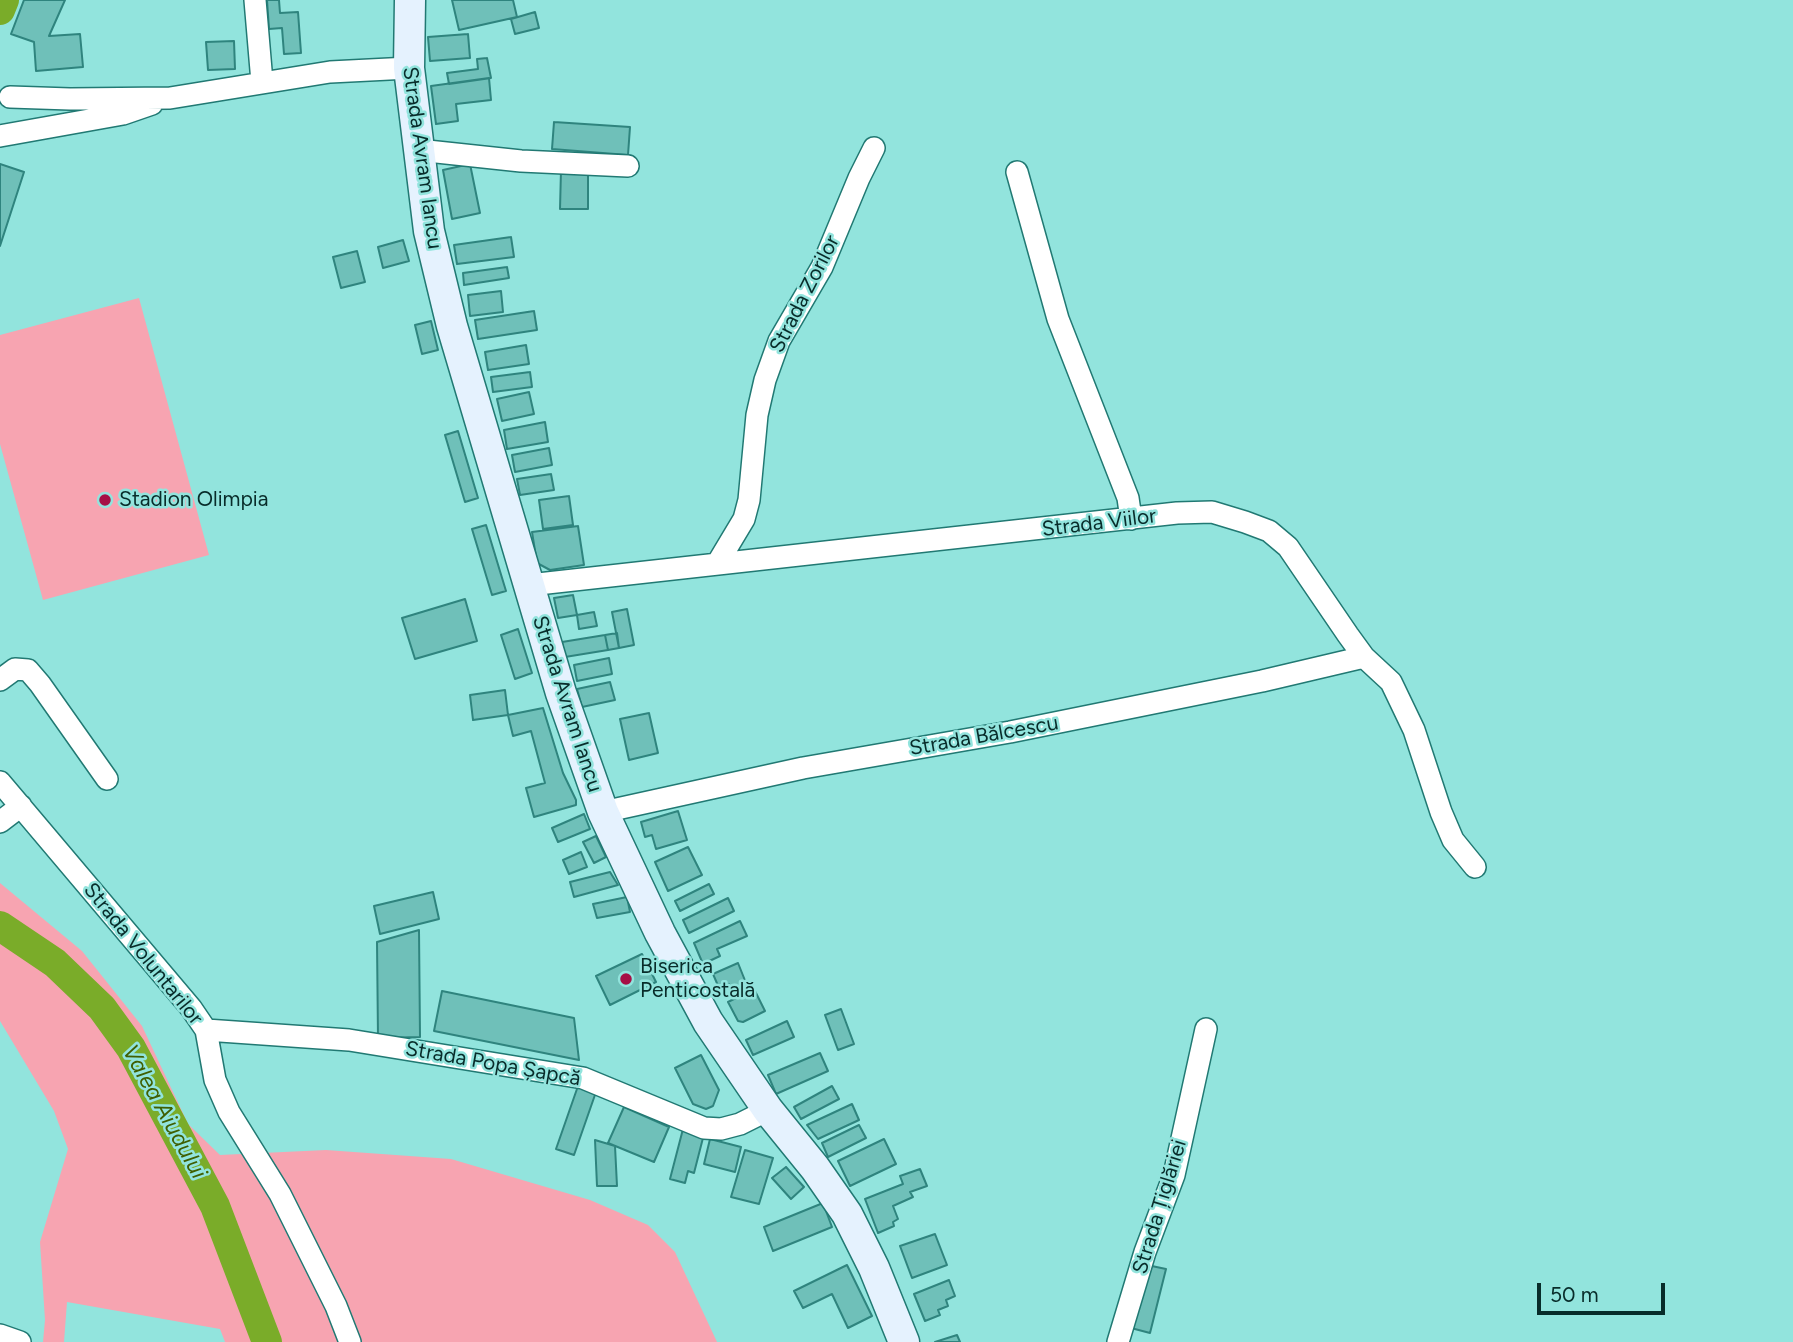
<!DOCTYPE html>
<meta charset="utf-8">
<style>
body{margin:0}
#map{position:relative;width:1793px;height:1342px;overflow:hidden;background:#92e4dd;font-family:Figtree,sans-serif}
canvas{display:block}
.scale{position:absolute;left:1537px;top:1283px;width:128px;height:32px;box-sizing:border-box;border:4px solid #082c2a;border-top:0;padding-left:9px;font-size:21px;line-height:24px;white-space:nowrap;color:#082c2a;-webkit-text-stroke:5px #92e4dd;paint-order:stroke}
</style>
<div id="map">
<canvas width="1793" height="1342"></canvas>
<div class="scale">50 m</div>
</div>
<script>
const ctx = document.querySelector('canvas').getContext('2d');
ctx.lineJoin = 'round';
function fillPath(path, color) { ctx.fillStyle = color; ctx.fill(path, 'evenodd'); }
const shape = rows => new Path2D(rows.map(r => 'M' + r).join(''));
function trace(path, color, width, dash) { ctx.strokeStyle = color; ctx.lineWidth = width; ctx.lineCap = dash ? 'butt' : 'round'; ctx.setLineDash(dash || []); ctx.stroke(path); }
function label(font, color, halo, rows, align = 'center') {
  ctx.font = font + ' Figtree,sans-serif'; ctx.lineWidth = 5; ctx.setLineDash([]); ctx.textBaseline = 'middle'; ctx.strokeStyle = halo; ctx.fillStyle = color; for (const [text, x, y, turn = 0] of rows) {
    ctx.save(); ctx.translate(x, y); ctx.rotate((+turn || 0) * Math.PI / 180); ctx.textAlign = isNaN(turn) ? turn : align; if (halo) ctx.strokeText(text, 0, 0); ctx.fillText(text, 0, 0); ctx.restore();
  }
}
fillPath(shape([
 [139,298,209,555,43,600,0,444,0,335],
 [0,883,82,951,142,1026,188,1124,220,1155,326,1150,451,1159,590,1200,648,1225,675,1252,717,1342,225,1342,220,1329,67,1302,64,1342,43,1342,45,1320,40,1242,68,1149,54,1111,0,1021]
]), '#f7a4b1');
trace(shape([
 [0,10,4,0],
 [0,926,55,963,102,1008,131,1048,215,1206,267,1342]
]), '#7aac29', 30);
const building = shape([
 [24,0,65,0,49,36,80,34,83,67,36,71,34,42,11,34,24,0],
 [267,0,279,0,280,13,298,12,301,53,284,54,282,28,269,29,267,0],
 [452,0,513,0,517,17,459,30,452,0],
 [535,12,539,28,515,34,511,19,535,12],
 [468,34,470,58,430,61,428,37,468,34],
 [234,41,235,69,208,70,206,42,234,41],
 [487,58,491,78,449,84,447,73,478,69,477,59,487,58],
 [489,78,491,100,456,104,458,121,436,124,431,86,489,78],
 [554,122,630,127,628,155,552,149,554,122],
 [0,164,24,172,0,246,0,164],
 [470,164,480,213,452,219,443,170,470,164],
 [561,170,588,171,588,209,560,209,561,170],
 [511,237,514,257,457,264,454,245,511,237],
 [403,240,409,261,383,268,378,247,403,240],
 [357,251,365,282,341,288,333,257,357,251],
 [507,267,509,278,464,285,463,273,507,267],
 [501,291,503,312,470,316,468,295,501,291],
 [534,311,537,330,478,339,475,320,534,311],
 [431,321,438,350,422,354,415,325,431,321],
 [526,345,529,364,488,370,485,352,526,345],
 [530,372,532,387,493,392,491,377,530,372],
 [529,392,534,414,502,421,497,399,529,392],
 [545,422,548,442,507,449,504,430,545,422],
 [458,431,478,498,465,502,445,435,458,431],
 [549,448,552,465,515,472,512,455,549,448],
 [551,474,554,490,520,495,517,479,551,474],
 [569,496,573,525,543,529,539,500,569,496],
 [486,525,506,591,492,595,472,529,486,525],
 [578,526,584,565,550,570,537,563,532,532,578,526],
 [573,595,577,615,558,618,554,598,573,595],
 [465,599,477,641,415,659,402,618,465,599],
 [627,609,634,645,619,648,612,612,627,609],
 [594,612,597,626,579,629,577,615,594,612],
 [518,629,532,673,515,679,501,635,518,629],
 [617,633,619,648,608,650,605,635,617,633],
 [605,635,608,650,565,657,562,642,605,635],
 [609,658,612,674,577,681,574,665,609,658],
 [610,682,615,700,582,707,577,689,610,682],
 [505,690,508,715,473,720,470,695,505,690],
 [543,708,563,773,576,800,576,805,534,817,526,788,545,783,531,731,513,736,508,715,543,708],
 [649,713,658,753,629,760,620,719,649,713],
 [678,811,687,840,656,849,652,835,645,837,641,822,678,811],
 [584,814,590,829,558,842,552,828,584,814],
 [596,836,606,857,594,863,583,842,596,836],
 [688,847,702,875,668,891,655,862,688,847],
 [581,852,587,867,569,874,563,860,581,852],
 [610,872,618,885,574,897,570,882,610,872],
 [709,884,714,894,680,911,675,901,709,884],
 [433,892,439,919,380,934,374,906,433,892],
 [627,897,630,912,597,918,593,904,627,897],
 [728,898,734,911,689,933,683,920,728,898],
 [740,921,747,936,717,949,720,956,703,964,694,943,740,921],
 [419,930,420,1037,378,1038,377,942,419,930],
 [642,954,656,982,610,1005,596,976,642,954],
 [738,963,746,983,731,990,729,984,719,988,713,974,738,963],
 [754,989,765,1011,743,1022,738,1021,728,1002,754,989],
 [442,991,574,1018,579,1060,434,1031,442,991],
 [841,1009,854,1044,838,1050,825,1015,841,1009],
 [787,1021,794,1037,753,1055,746,1040,787,1021],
 [820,1053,828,1071,776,1094,768,1075,820,1053],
 [701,1055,719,1090,713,1106,706,1109,693,1104,675,1068,701,1055],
 [578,1086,596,1092,574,1155,556,1149,578,1086],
 [832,1086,839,1099,801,1119,794,1107,832,1086],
 [852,1104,859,1120,818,1139,807,1125,852,1104],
 [624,1107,669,1127,654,1162,608,1143,624,1107],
 [859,1125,866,1138,828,1157,822,1143,859,1125],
 [683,1129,704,1134,694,1173,688,1171,685,1183,670,1179,683,1129],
 [710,1139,741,1147,735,1172,704,1164,710,1139],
 [884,1139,896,1164,850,1186,838,1161,884,1139],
 [595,1140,615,1146,617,1186,597,1186,595,1140],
 [745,1150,773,1158,759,1204,731,1197,745,1150],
 [786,1167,804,1187,791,1199,772,1178,786,1167],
 [920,1169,927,1186,910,1192,913,1197,893,1206,898,1219,893,1222,894,1226,878,1233,865,1199,903,1184,900,1176,920,1169],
 [823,1203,832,1227,773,1251,764,1227,823,1203],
 [935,1234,947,1265,912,1278,900,1246,935,1234],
 [847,1265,872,1316,848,1328,832,1294,803,1308,794,1291,847,1265],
 [1147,1265,1166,1269,1150,1333,1131,1328,1147,1265],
 [949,1280,955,1296,946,1300,948,1306,938,1310,940,1315,925,1321,914,1294,949,1280],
 [957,1335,960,1342,935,1342,957,1335]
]);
fillPath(building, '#6fc0b9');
trace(building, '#2f847e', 2);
const street = shape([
 [255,0,262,82],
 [10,97,70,99,170,98,330,72,409,68],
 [0,136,123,114,152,104],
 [418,150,521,161,628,166],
 [1017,172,1058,319,1128,498,1131,519],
 [717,564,744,519,749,500,757,415,765,380,779,341,822,267,859,178,874,148],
 [529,585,1177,513,1212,512,1245,522,1269,531,1288,547,1348,635,1364,657,1391,682,1414,730,1441,812,1453,840,1475,867],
 [0,680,15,669,28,670,40,684,107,779],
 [0,782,191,1008,206,1030,215,1080,229,1112,280,1194,336,1306,350,1342],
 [603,812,803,768,1010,732,1262,681,1364,657],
 [0,822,21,806],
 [206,1030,349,1040,583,1078,704,1128,721,1129,740,1124,768,1110],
 [0,1335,20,1342],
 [1118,1342,1145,1252,1174,1175,1206,1029]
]);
const secondary = shape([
 [410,0,409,68,429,231,452,326,561,693,603,812,660,933,708,1022,768,1110,815,1168,847,1214,874,1268,904,1342]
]);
trace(street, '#217973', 24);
trace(secondary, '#217973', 33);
trace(street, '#fff', 21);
trace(secondary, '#e5f2fe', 30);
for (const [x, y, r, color] of [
 [105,500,7,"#a60f45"],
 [626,979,7,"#a60f45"]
]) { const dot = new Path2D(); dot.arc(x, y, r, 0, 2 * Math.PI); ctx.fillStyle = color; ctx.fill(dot); trace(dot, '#92e4dd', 2.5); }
label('21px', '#082c2a', '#92e4dd', [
 ["Strada Avram Iancu",422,158,82],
 ["Strada Zorilor",805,294,-63],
 ["Strada Viilor",1099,523,-7],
 ["Strada Avram Iancu",567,704,72],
 ["Strada Bălcescu",984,736,-10],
 ["Strada Voluntarilor",143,954,51],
 ["Strada Popa Șapcă",493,1064,10],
 ["Strada Țiglăriei",1160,1207,-73]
]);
label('21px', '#082c2a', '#92e4dd', [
 ["Stadion Olimpia",119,500],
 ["Biserica",640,967],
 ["Penticostală",640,991]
], 'left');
label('italic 23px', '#3f5f01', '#92e4dd', [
 ["Valea Aiudului",164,1112,61]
]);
</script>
